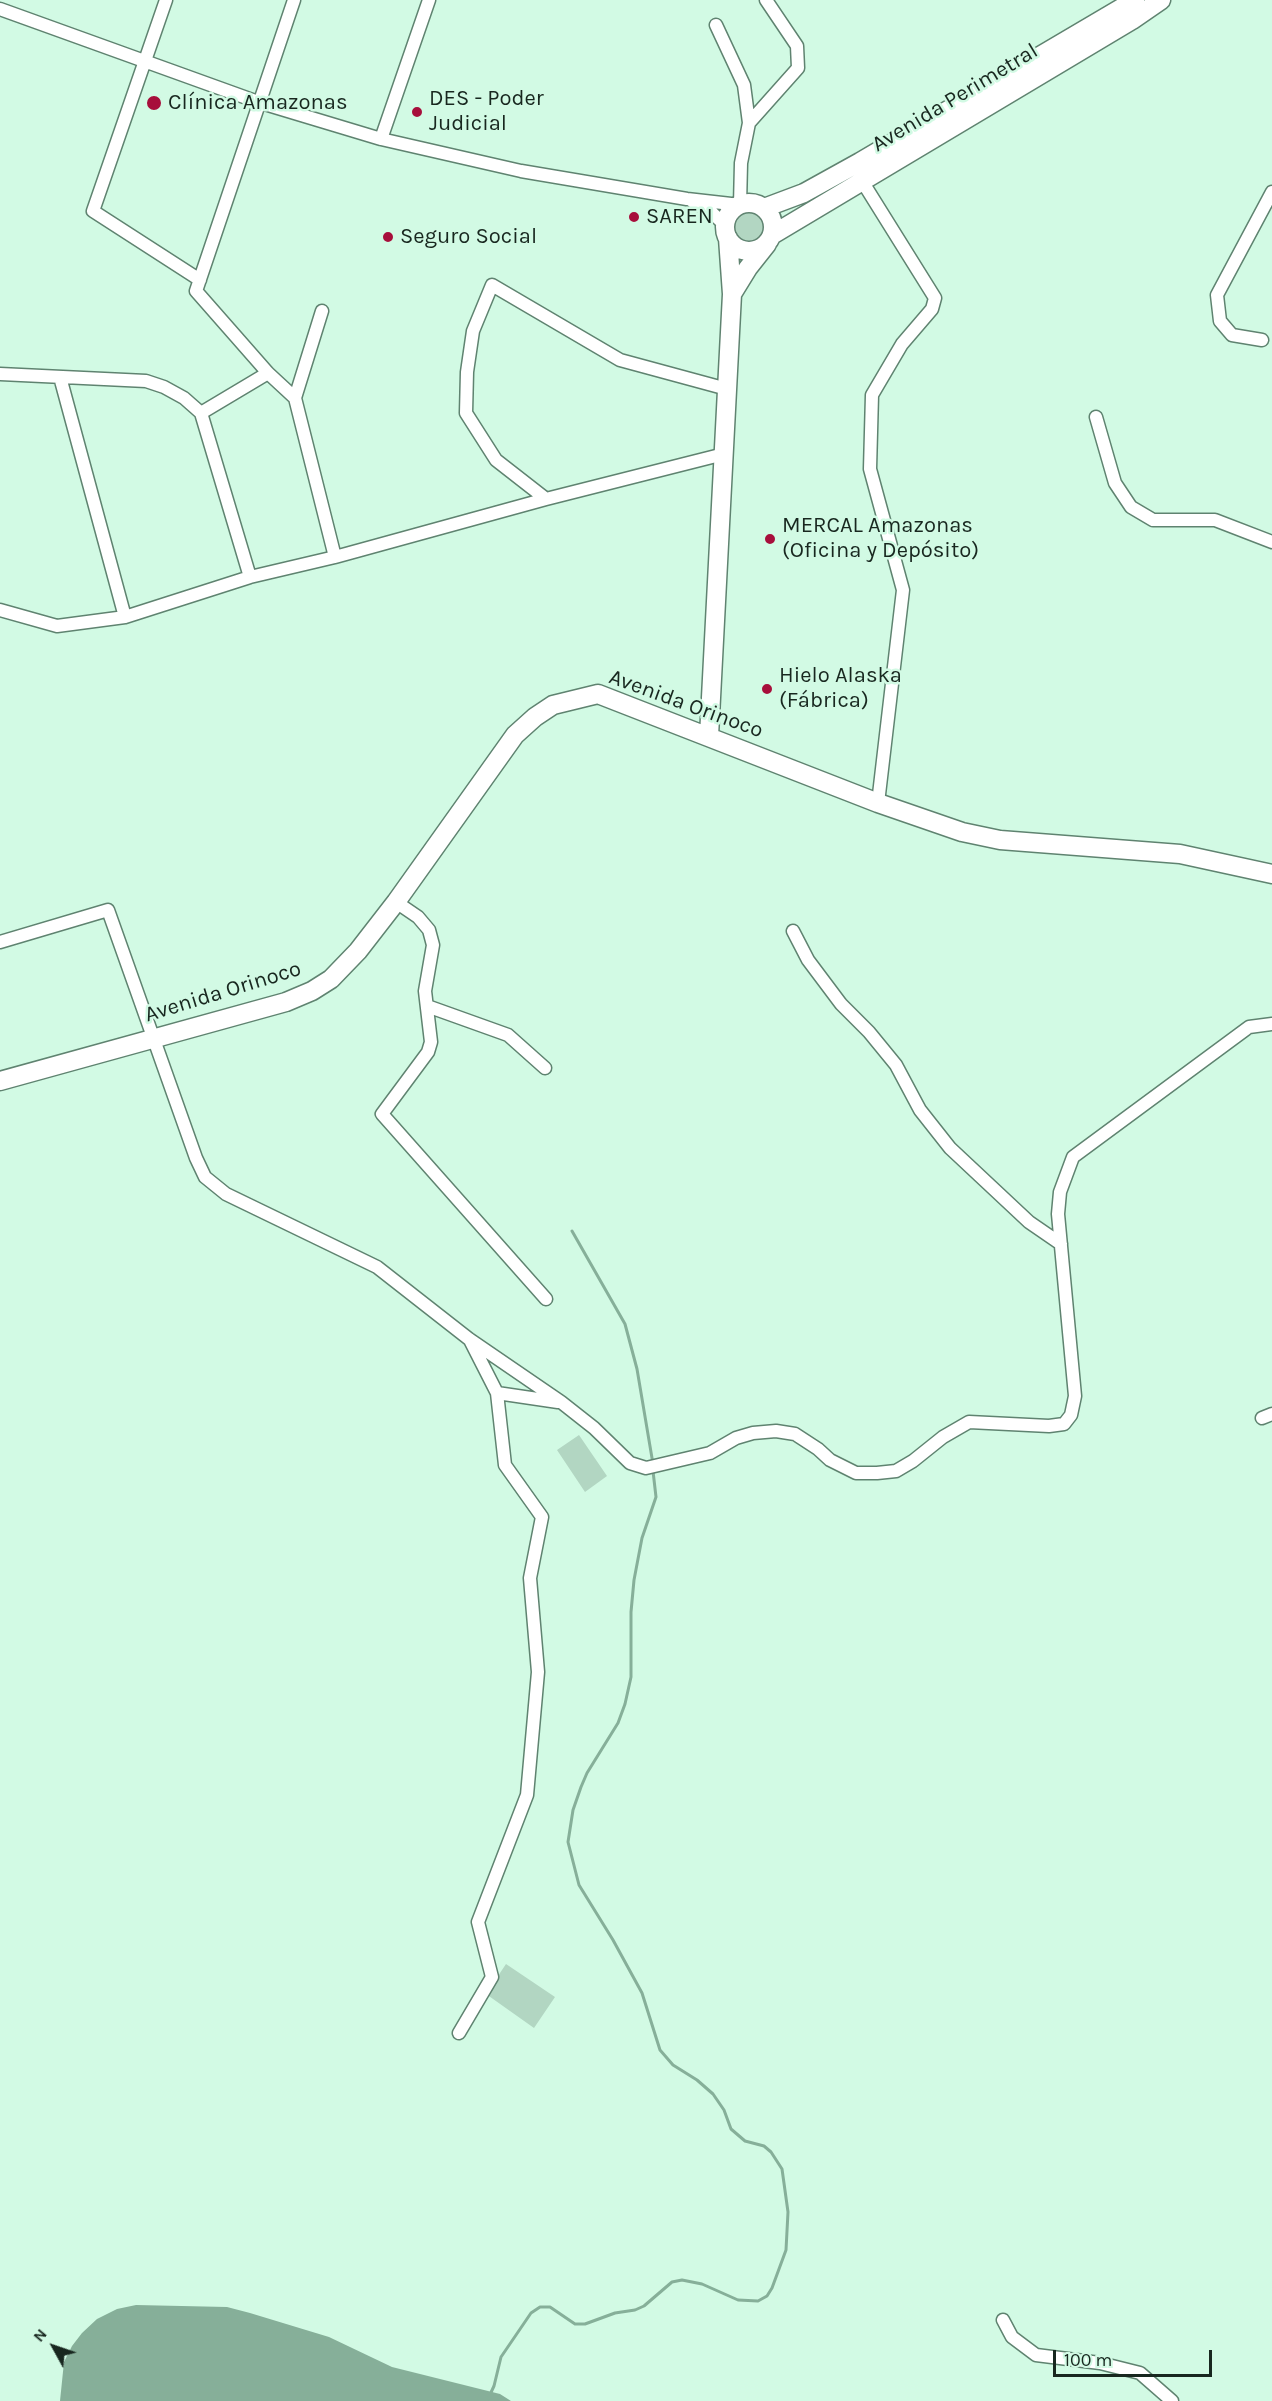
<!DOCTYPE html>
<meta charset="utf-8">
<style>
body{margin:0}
#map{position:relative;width:1272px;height:2401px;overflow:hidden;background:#d2fae4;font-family:Karla,sans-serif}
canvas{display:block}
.north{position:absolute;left:24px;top:2317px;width:60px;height:60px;-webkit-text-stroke:4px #d2fae4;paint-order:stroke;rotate:310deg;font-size:16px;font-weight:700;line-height:24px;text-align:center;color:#18271f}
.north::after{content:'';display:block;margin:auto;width:21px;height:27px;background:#18271f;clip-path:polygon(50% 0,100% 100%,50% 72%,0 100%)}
.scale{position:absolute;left:1053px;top:2350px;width:159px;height:27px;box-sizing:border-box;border:3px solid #18271f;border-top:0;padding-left:8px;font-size:18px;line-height:21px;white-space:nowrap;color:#18271f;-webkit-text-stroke:4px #d2fae4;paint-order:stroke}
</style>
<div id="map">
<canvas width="1272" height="2401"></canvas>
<div class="north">N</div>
<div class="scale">100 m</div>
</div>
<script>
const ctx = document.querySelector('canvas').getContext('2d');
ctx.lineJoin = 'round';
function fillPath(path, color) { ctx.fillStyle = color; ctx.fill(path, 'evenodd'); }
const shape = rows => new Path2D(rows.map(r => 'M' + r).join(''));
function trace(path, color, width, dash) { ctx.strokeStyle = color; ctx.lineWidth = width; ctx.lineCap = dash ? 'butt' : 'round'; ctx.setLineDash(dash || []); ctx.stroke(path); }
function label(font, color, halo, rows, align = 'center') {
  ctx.font = font + ' Karla,sans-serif'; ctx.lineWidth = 5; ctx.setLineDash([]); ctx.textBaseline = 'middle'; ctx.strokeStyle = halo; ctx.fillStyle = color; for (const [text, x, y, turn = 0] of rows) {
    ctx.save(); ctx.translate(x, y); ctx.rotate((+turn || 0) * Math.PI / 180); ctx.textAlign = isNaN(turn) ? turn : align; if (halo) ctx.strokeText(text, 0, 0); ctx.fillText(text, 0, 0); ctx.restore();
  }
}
fillPath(shape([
 '730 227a18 18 0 1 1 36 0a18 18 0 1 1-36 0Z',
 [579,1435,607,1476,585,1492,557,1450],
 [506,1964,555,1997,534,2028,486,1994]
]), '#b2d6c2');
fillPath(shape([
 [136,2305,227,2307,250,2313,329,2337,392,2367,500,2394,511,2401,60,2401,64,2362,72,2346,82,2333,97,2319,117,2309]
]), '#86af99');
trace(shape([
 [572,1231,625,1324,637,1369,653,1464],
 [487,2401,494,2386,501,2357,531,2313,540,2307,550,2307,575,2324,585,2324,615,2313,635,2310,644,2306,672,2282,682,2280,702,2284,738,2300,758,2301,767,2296,772,2288,786,2250,788,2212,782,2169,771,2152,764,2146,745,2141,731,2129,724,2110,713,2094,697,2080,673,2065,660,2050,642,1993,613,1940,579,1885,568,1842,573,1810,581,1787,587,1773,618,1723,625,1704,631,1677,631,1612,634,1580,642,1538,656,1497,653,1471]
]), '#86af99', 3);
const street = shape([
 [166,0,93,211,200,280],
 [294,0,196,291,268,373,295,398,335,557],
 [0,9,258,102,381,139,521,171,687,199,740,205,741,163,749,123,798,68,797,46,766,0],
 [716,25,744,85,749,123],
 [381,139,429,0],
 [862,181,935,298,932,309,902,344,872,395,870,469,903,590,878,803],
 [693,202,710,211,725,225],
 [1262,340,1232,335,1220,321,1217,295,1272,192],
 [0,374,146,381,164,387,184,398,201,413,250,577],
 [60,377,125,617],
 [295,398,322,311],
 [201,413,268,373],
 [1096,417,1115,483,1131,507,1153,520,1215,520,1272,542],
 [546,499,496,460,466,413,467,372,473,331,492,285,620,360,727,389],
 [0,610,57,626,125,617,250,577,335,557,546,499,724,454],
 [396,902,418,917,429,930,433,945,425,991,431,1042,428,1052,382,1114,546,1299],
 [793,931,808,960,841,1004,869,1032,896,1065,920,1110,950,1148,1029,1222,1061,1244],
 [0,942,108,910,196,1158,205,1177,226,1194,377,1267,469,1339,561,1402,594,1428,630,1463,646,1468,710,1453,736,1438,753,1433,776,1431,795,1434,818,1449,830,1460,856,1473,877,1473,896,1471,913,1461,943,1437,969,1422,1049,1426,1064,1424,1071,1415,1075,1396,1058,1214,1060,1192,1073,1157,1249,1027,1272,1024],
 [427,1006,508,1035,545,1068],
 [497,1393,558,1402],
 [1262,1418,1272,1414],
 [459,2033,492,1977,478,1922,527,1795,538,1672,530,1578,542,1517,505,1465,497,1393,470,1340],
 [1003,2320,1012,2337,1036,2355,1100,2363,1140,2373,1172,2401]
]);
const secondary = shape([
 '725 227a24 24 0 1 1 48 0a24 24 0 1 1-48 0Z',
 [764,208,804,193,860,162,1135,0],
 [772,235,1132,20,1161,0],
 [732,294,748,268,767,244],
 [709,736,732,294,728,238],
 [0,1081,286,1002,312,991,331,979,358,951,396,902,515,735,535,717,553,705,598,694,878,803,962,832,1000,840,1180,854,1272,874]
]);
trace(street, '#5f8370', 15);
trace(secondary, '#5f8370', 21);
trace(street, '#fff', 12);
trace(secondary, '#fff', 18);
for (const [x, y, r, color] of [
 [154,103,8,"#a70e3b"],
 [417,112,6,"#a70e3b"],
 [634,217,6,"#a70e3b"],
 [388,237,6,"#a70e3b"],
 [770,539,6,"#a70e3b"],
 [767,689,6,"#a70e3b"]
]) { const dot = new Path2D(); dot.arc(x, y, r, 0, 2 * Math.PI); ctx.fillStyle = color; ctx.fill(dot); trace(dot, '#d2fae4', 2); }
label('22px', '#18271f', '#d2fae4', [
 ["Avenida Perimetral",955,98,-31],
 ["Avenida Orinoco",686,704,20],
 ["Avenida Orinoco",223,992,-17]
]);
label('22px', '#18271f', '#d2fae4', [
 ["DES - Poder",429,99],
 ["Judicial",429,124],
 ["Clínica Amazonas",168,103],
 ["SAREN",646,217],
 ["Seguro Social",400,237],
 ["MERCAL Amazonas",782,526],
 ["(Oficina y Depósito)",782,551],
 ["Hielo Alaska",779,676],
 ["(Fábrica)",779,701]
], 'left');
</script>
